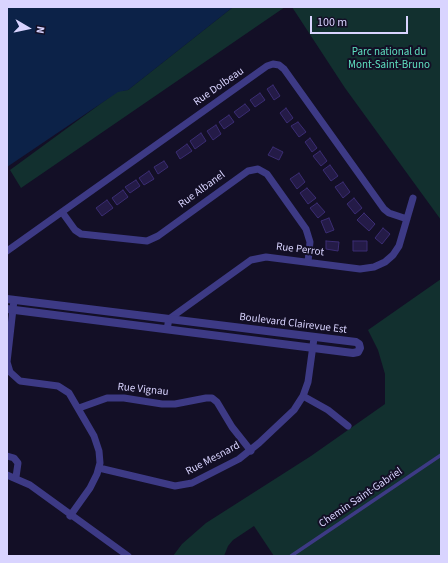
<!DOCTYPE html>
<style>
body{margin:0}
#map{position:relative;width:448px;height:563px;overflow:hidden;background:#130f26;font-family:"Source Sans 3",sans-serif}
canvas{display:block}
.frame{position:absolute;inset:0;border:8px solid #d9d4ff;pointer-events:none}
.north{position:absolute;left:8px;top:8px;width:40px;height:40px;-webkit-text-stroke:3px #130f26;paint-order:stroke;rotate:99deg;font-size:11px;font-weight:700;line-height:16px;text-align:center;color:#d9d4ff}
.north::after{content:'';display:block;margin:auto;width:14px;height:18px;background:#d9d4ff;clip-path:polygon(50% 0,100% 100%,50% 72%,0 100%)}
.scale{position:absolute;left:310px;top:16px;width:98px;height:18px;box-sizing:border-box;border:2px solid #d9d4ff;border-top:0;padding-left:5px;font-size:12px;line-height:14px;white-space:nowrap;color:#d9d4ff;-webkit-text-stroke:3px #130f26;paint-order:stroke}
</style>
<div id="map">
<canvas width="448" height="563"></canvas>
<div class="frame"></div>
<div class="north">N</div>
<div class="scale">100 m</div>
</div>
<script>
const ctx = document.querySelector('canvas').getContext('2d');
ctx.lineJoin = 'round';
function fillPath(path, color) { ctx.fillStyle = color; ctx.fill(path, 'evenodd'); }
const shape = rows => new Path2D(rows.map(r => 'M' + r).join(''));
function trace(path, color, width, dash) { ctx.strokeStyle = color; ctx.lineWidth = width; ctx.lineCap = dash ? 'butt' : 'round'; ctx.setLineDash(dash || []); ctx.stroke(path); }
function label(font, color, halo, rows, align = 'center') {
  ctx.font = font + ' "Source Sans 3",sans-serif'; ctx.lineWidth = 4; ctx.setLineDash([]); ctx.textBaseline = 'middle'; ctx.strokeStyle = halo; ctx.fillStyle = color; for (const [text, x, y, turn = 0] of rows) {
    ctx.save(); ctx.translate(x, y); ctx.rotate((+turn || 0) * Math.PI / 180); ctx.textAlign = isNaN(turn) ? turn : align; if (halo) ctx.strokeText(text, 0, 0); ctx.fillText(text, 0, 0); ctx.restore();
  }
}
fillPath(shape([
 [233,7,285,7,21,188,10,170,118,91,128,90],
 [292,7,441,7,441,220,345,88],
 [441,279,441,556,274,556,254,526,233,540,228,546,224,556,173,556,182,544,206,523,311,456,385,404,385,374,378,350,368,330]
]), '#12302f');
fillPath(shape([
 [7,7,233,7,128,90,118,92,7,167]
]), '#0c2248');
const building = shape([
 [273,85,280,96,274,100,267,89,273,85],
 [260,93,265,100,255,107,250,100,260,93],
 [245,104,250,110,239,118,234,112,245,104],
 [286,108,293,118,287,123,280,113,286,108],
 [229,115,234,122,224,129,219,122,229,115],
 [298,122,306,132,299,137,291,126,298,122],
 [216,125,221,134,213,140,207,131,216,125],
 [201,133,206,141,195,149,190,141,201,133],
 [310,138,317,148,312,152,305,142,310,138],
 [187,144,192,151,180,159,176,152,187,144],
 [273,147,283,152,279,160,268,155,273,147],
 [320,151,327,161,321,166,313,156,320,151],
 [164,161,168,167,158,174,154,167,164,161],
 [330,165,338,176,331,181,323,170,330,165],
 [149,171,154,179,144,185,139,178,149,171],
 [299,173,305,182,297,189,290,179,299,173],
 [136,180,140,186,130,193,125,187,136,180],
 [343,182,350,192,343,198,335,187,343,182],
 [307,188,316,198,308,204,300,193,307,188],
 [123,190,128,197,117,205,112,198,123,190],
 [354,198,362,208,355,214,347,204,354,198],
 [107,200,113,208,102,216,96,208,107,200],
 [317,203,325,212,318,218,310,208,317,203],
 [364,213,375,224,369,231,357,220,364,213],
 [329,218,334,230,326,233,321,221,329,218],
 [383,228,390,234,382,244,375,238,383,228],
 [326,241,339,242,338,251,326,249,326,241],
 [353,241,367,241,367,251,353,251,353,241]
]);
fillPath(building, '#241b47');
trace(building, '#3b2d73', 1);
trace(shape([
 [291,556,441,455]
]), '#3d3a85', 3.5);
trace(shape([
 [62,212,75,230,81,234,147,241,158,236,248,171,258,169,267,174,306,229,310,242,308,262],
 [7,251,267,66,273,64,279,65,284,69,384,209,389,213,407,219],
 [14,300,7,362,10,372,20,381,58,386,69,393,94,436,99,451,100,463,97,474,90,488,70,516],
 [167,329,169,319,251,260,266,257,360,269,374,267,385,262,393,255,399,246,413,198],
 [303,396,328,410,348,426],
 [79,408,107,398,124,398,162,404,175,404,206,398,212,398,217,402,232,427,251,451],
 [7,456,14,458,18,463,16,477],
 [99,468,175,486,192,483,239,459,259,443,294,410,303,396,308,382,314,338],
 [7,475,30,485,128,556]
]), '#3d3a85', 7);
trace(shape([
 [7,299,356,342,359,344,360,348,358,352,353,353,7,309]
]), '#3d3a85', 8);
label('11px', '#5fe0c0', '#130f26', [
 ["Parc national du",389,53],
 ["Mont-Saint-Bruno",389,66]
]);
label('11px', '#d9d4ff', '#130f26', [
 ["Rue Dolbeau",219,87,-35],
 ["Rue Albanel",202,190,-36],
 ["Rue Perrot",300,250,7],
 ["Boulevard Clairevue Est",293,324,7],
 ["Rue Vignau",143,390,6],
 ["Rue Mesnard",213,459,-28],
 ["Chemin Saint-Gabriel",361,498,-34]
]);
</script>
